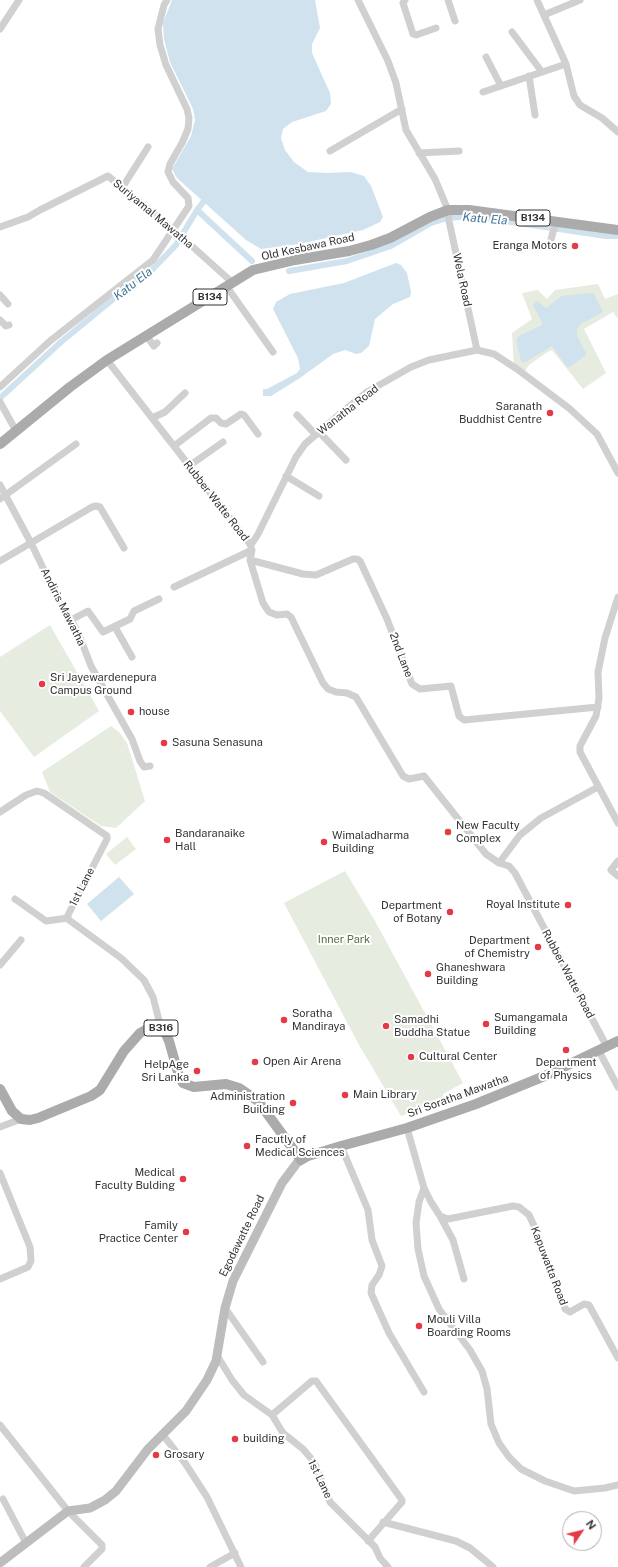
<!DOCTYPE html>
<style>
body{margin:0}
#map{position:relative;width:618px;height:1567px;overflow:hidden;background:#fff;font-family:"Public Sans",sans-serif}
canvas{display:block}
.north{position:absolute;left:562px;top:1511px;width:40px;height:40px;box-sizing:border-box;background:#fff;border:1px solid #adadad;border-radius:50%;rotate:55deg;font-size:11px;font-weight:700;line-height:16px;text-align:center;color:#333}
.north::after{content:'';display:block;margin:auto;width:14px;height:18px;background:#e63946;clip-path:polygon(50% 0,100% 100%,50% 72%,0 100%)}
</style>
<div id="map">
<canvas width="618" height="1567"></canvas>
<div class="north">N</div>
</div>
<script>
const ctx = document.querySelector('canvas').getContext('2d');
ctx.lineJoin = 'round';
function fillPath(path, color) { ctx.fillStyle = color; ctx.fill(path, 'evenodd'); }
const shape = rows => new Path2D(rows.map(r => 'M' + r).join(''));
function trace(path, color, width, dash) { ctx.strokeStyle = color; ctx.lineWidth = width; ctx.lineCap = dash ? 'butt' : 'round'; ctx.setLineDash(dash || []); ctx.stroke(path); }
function label(font, color, halo, rows, align = 'center') {
  ctx.font = font + ' "Public Sans",sans-serif'; ctx.lineWidth = 4; ctx.setLineDash([]); ctx.textBaseline = 'middle'; ctx.strokeStyle = halo; ctx.fillStyle = color; for (const [text, x, y, turn = 0] of rows) {
    ctx.save(); ctx.translate(x, y); ctx.rotate((+turn || 0) * Math.PI / 180); ctx.textAlign = isNaN(turn) ? turn : align; if (halo) ctx.strokeText(text, 0, 0); ctx.fillText(text, 0, 0); ctx.restore();
  }
}
fillPath(shape([
 [598,284,605,299,618,294,618,319,613,312,584,329,606,373,583,389,552,350,549,351,529,365,523,374,514,367,512,333,532,319,522,293,538,290,547,299,555,290],
 [50,625,99,711,34,757,0,711,0,657],
 [111,726,119,732,127,743,145,801,116,828,101,826,50,792,42,772],
 [127,837,136,849,115,865,106,854],
 [345,871,375,921,463,1083,443,1094,444,1100,401,1116,359,1045,284,903]
]), '#e6ecdf');
fillPath(shape([
 [172,0,315,0,320,28,312,44,312,53,330,93,331,104,326,111,292,122,283,129,281,138,285,150,294,162,308,172,327,173,351,172,364,176,371,186,383,217,380,222,363,230,299,244,261,249,246,240,177,178,172,169,191,136,195,120,193,109,170,62,164,39,163,23],
 [396,263,401,265,407,273,411,292,410,297,393,304,375,319,369,346,361,353,356,354,345,350,333,354,300,378,271,396,263,396,263,389,267,389,297,373,300,369,298,358,273,309,276,302,290,294,344,283],
 [593,293,603,312,581,324,577,329,577,336,586,353,585,356,570,367,567,367,552,346,524,363,521,361,516,340,519,336,542,325,542,322,533,305,537,301,546,308,562,296],
 [119,877,134,894,101,921,87,904]
]), '#cfe2ee');
trace(shape([
 [197,210,204,201,211,199],
 [289,271,347,261,391,246,431,223,447,218,471,216,606,236,618,236],
 [0,398,61,342,134,282,149,273,176,245,197,210,252,261]
]), '#cfe2ee', 6);
trace(shape([
 [358,0,388,61,396,83,406,130,435,179,448,210,449,221,477,350],
 [405,0,403,3,413,34,416,35,436,28],
 [448,0,455,21],
 [537,0,566,64,574,96,580,105,602,118,618,132],
 [544,15,580,0],
 [0,29,19,0],
 [512,32,542,72],
 [486,57,501,86],
 [529,76,535,115],
 [483,92,566,64],
 [330,151,402,109],
 [419,153,459,151],
 [122,188,148,147],
 [0,227,28,217,40,210,108,176,175,231,233,283],
 [549,247,556,221],
 [227,287,273,352],
 [0,295,8,304],
 [0,320,6,326,9,325],
 [147,337,154,346,157,343],
 [107,360,250,544,252,550,250,560,263,603,269,612,277,615,287,614,291,617,323,683,328,689,336,692,347,693,356,697,403,776,409,779,424,776,486,854,499,863,509,866,515,873,607,1047],
 [0,387,50,341,153,260,189,206,188,198,173,182,168,172,170,164,182,143,188,129,189,118,187,109,166,65,160,45,158,29,164,5,167,0],
 [0,402,16,431],
 [297,415,316,435],
 [152,418,165,412,185,393],
 [319,432,346,460],
 [174,446,211,418,216,418,221,423,226,424,241,414,244,415,258,434],
 [189,466,223,442],
 [286,476,319,496],
 [0,485,31,543,58,599,77,630,91,666,132,739,140,761,144,767,150,766],
 [0,499,76,444],
 [250,544,253,542,258,534,296,457,305,444,341,413,367,392,411,367,429,360,477,350,494,354,517,369,570,409,597,434,618,473],
 [250,560,303,574,316,575,353,559,357,559,360,561,387,619,412,684,420,689,451,686,459,716,464,720,598,707],
 [0,561,92,507,96,506,100,507,124,548],
 [174,587,252,550],
 [618,597,605,638,598,672,599,698,596,716,580,746,580,752,618,823],
 [71,620,88,611,103,632,130,619,134,611,159,599],
 [115,627,132,657],
 [0,812,26,795,37,791,44,793,107,836,107,839,68,915,68,918,69,920,121,958,144,980,153,997,161,1028],
 [618,861,611,870,618,876],
 [499,863,520,835,541,818,598,787],
 [15,899,46,921,68,918],
 [0,965,21,940],
 [599,1051,618,1087],
 [0,1127,21,1119],
 [407,1128,424,1188,419,1202,416,1223,418,1249,424,1276,439,1309,470,1350,482,1371,487,1389,491,1424,499,1443,509,1457,521,1469,545,1481,574,1491,605,1488,618,1485],
 [341,1146,368,1210,372,1240,382,1266,379,1275,372,1285,371,1293,389,1333,424,1392],
 [0,1173,30,1247,31,1261,28,1267,0,1279],
 [424,1188,431,1202,440,1216,448,1219,513,1206,519,1207,529,1215,536,1230,565,1309,570,1312,584,1304,589,1305,618,1358],
 [440,1216,453,1240,464,1279],
 [225,1308,263,1362],
 [218,1357,232,1380,244,1395,272,1415,283,1433,303,1449,314,1462,330,1502,375,1547,380,1558,388,1567],
 [272,1415,312,1381,316,1381,402,1500,402,1502,368,1541],
 [0,1425,68,1511,102,1545,102,1549,84,1567],
 [163,1435,185,1463,207,1497,241,1567],
 [3,1499,26,1543],
 [383,1522,456,1541,470,1548,493,1567],
 [210,1567,235,1553]
]), '#d0d0d0', 7);
trace(shape([
 [0,1563,68,1511,90,1508,105,1500,116,1491,148,1449,186,1411,207,1380,216,1361,225,1308,233,1281,282,1183,297,1163,301,1160]
]), '#bdbdbd', 9);
trace(shape([
 [0,444,70,387,107,360,253,270,295,260,349,251,371,245,390,238,430,217,448,210,469,210,618,230],
 [0,1089,12,1111,21,1119,30,1120,38,1118,91,1096,100,1090,124,1051,140,1033,149,1028,161,1028,166,1034,169,1041,179,1076,183,1083,194,1087,226,1084,239,1088,258,1101,301,1160,308,1156,341,1146,407,1128,476,1104,547,1075,618,1041]
]), '#ababab', 10);
for (const [x, y, r, color] of [
 [575,246,4,"#e63946"],
 [550,413,4,"#e63946"],
 [42,684,4,"#e63946"],
 [131,712,4,"#e63946"],
 [164,743,4,"#e63946"],
 [448,832,4,"#e63946"],
 [167,840,4,"#e63946"],
 [324,842,4,"#e63946"],
 [568,905,4,"#e63946"],
 [450,912,4,"#e63946"],
 [538,947,4,"#e63946"],
 [428,974,4,"#e63946"],
 [284,1020,4,"#e63946"],
 [486,1024,4,"#e63946"],
 [386,1026,4,"#e63946"],
 [566,1050,4,"#e63946"],
 [411,1057,4,"#e63946"],
 [255,1062,4,"#e63946"],
 [197,1071,4,"#e63946"],
 [345,1095,4,"#e63946"],
 [293,1103,4,"#e63946"],
 [247,1146,4,"#e63946"],
 [183,1179,4,"#e63946"],
 [186,1232,4,"#e63946"],
 [419,1326,4,"#e63946"],
 [235,1439,4,"#e63946"],
 [156,1455,4,"#e63946"]
]) { const dot = new Path2D(); dot.arc(x, y, r, 0, 2 * Math.PI); ctx.fillStyle = color; ctx.fill(dot); trace(dot, '#fff', 1.5); }
for (const [x, y, w] of [
 [533,218,34],
 [210,297,34],
 [161,1028,34]
]) { const box = new Path2D(); box.roundRect(x - w / 2, y - 8, w, 16, 3); ctx.fillStyle = '#fff'; ctx.fill(box); trace(box, '#333', 1); }
label('bold 10px', '#333', null, [
 ["B134",533,218],
 ["B134",210,297],
 ["B316",161,1028]
]);
label('11px', '#333', '#fff', [
 ["Suriyamal Mawatha",153,214,40],
 ["Old Kesbawa Road",308,247,-12],
 ["Wela Road",462,280,78],
 ["Wanatha Road",348,410,-38],
 ["Rubber Watte Road",216,501,52],
 ["Andiris Mawatha",63,607,63],
 ["2nd Lane",401,655,69],
 ["1st Lane",82,887,-63],
 ["Rubber Watte Road",568,974,62],
 ["Sri Soratha Mawatha",458,1096,-20],
 ["Egodawatte Road",242,1236,-64],
 ["Kapuwatta Road",549,1266,69],
 ["1st Lane",320,1479,64]
]);
label('11px', '#333', '#fff', [
 ["Eranga Motors",567,246,"right"],
 ["Saranath",542,407,"right"],
 ["Buddhist Centre",542,420,"right"],
 ["Sri Jayewardenepura",50,678],
 ["Campus Ground",50,691],
 ["house",139,712],
 ["Sasuna Senasuna",172,743],
 ["New Faculty",456,826],
 ["Complex",456,839],
 ["Bandaranaike",175,834],
 ["Hall",175,847],
 ["Wimaladharma",332,836],
 ["Building",332,849],
 ["Royal Institute",560,905,"right"],
 ["Department",442,906,"right"],
 ["of Botany",442,919,"right"],
 ["Department",530,941,"right"],
 ["of Chemistry",530,954,"right"],
 ["Ghaneshwara",436,968],
 ["Building",436,981],
 ["Soratha",292,1014],
 ["Mandiraya",292,1027],
 ["Sumangamala",494,1018],
 ["Building",494,1031],
 ["Samadhi",394,1020],
 ["Buddha Statue",394,1033],
 ["Cultural Center",419,1057],
 ["Open Air Arena",263,1062],
 ["Department",566,1063,"center"],
 ["of Physics",566,1076,"center"],
 ["HelpAge",189,1065,"right"],
 ["Sri Lanka",189,1078,"right"],
 ["Main Library",353,1095],
 ["Administration",285,1097,"right"],
 ["Building",285,1110,"right"],
 ["Facutly of",255,1140],
 ["Medical Sciences",255,1153],
 ["Medical",175,1173,"right"],
 ["Faculty Bulding",175,1186,"right"],
 ["Family",178,1226,"right"],
 ["Practice Center",178,1239,"right"],
 ["Mouli Villa",427,1320],
 ["Boarding Rooms",427,1333],
 ["building",243,1439],
 ["Grosary",164,1455]
], 'left');
label('11px', '#56703f', '#fff', [
 ["Inner Park",344,940]
]);
label('italic 12px', '#3f7597', '#fff', [
 ["Katu Ela",485,219,5],
 ["Katu Ela",133,284,-38]
]);
</script>
